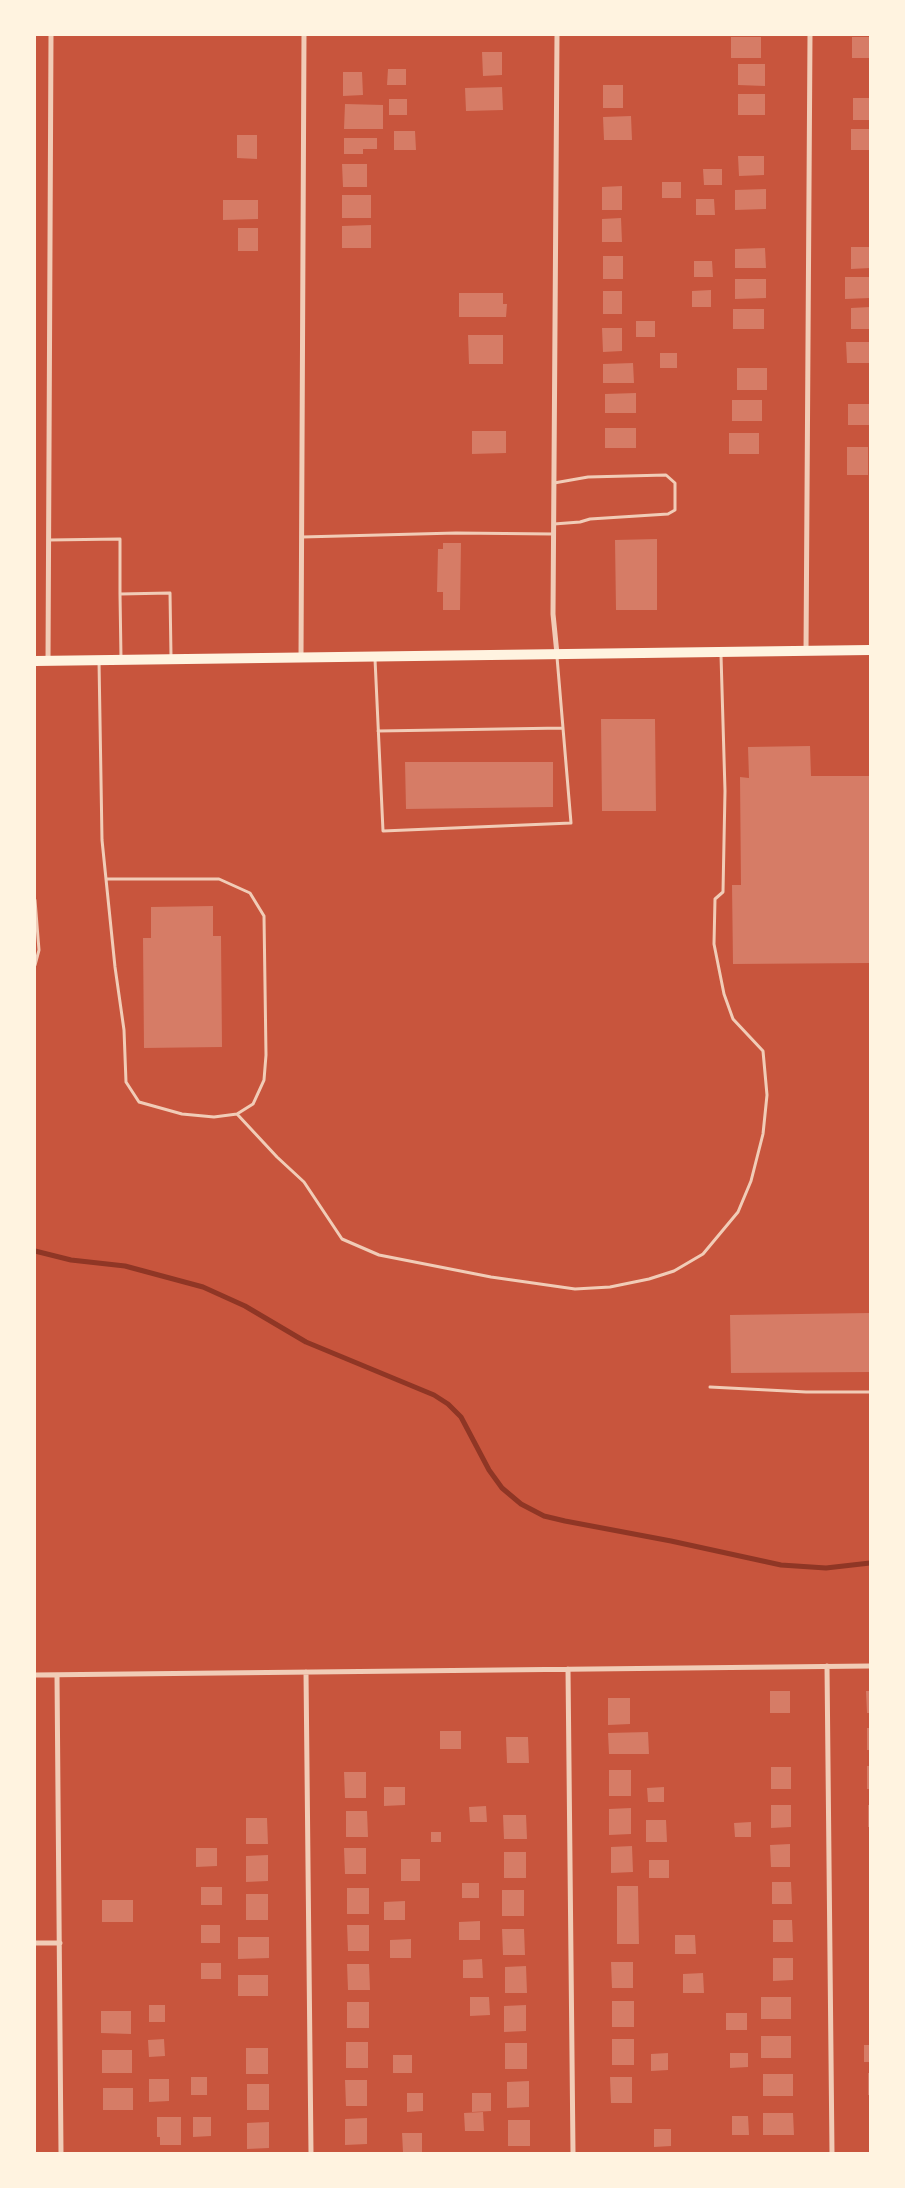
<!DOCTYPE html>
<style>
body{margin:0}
#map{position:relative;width:905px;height:2188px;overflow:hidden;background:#c8553d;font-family:"IBM Plex Serif",serif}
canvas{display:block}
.frame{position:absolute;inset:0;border:36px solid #fff3e0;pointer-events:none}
</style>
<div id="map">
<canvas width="905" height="2188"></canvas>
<div class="frame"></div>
</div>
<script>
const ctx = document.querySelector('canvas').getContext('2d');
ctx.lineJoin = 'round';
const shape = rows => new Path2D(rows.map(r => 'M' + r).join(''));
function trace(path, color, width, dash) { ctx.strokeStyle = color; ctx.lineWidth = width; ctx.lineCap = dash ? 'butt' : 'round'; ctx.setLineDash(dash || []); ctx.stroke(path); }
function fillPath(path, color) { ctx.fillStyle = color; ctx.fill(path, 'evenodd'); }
trace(shape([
 [35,1251,71,1260,125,1266,203,1287,245,1306,306,1342,434,1395,448,1404,461,1417,489,1470,502,1488,521,1504,544,1516,565,1521,671,1541,781,1565,826,1568,870,1563]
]), '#8f3625', 5);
fillPath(shape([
 [731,37,761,37,761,58,731,58],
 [852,37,870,37,870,58,852,58],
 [482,52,502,52,502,75,483,76],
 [738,64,765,64,765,86,738,85],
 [388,69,406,69,406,85,387,85],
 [343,72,362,72,363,95,343,96],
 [603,85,623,85,623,108,603,108],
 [502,87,503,110,466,111,465,88],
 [738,94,765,94,765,115,738,115],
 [853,98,870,98,870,120,853,120],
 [389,99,407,99,407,115,389,115],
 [345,104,383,105,383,129,344,129],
 [631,116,632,140,604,140,603,117],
 [851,129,870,129,870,150,851,150],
 [394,131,415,131,416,150,394,150],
 [237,135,257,135,257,159,237,158],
 [344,138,377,138,377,149,363,149,363,154,344,154],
 [738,156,764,156,764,175,739,176],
 [342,164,367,164,367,187,343,187],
 [703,169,722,169,722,185,704,185],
 [662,182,681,182,681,198,662,198],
 [622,186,622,210,602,210,602,187],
 [766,189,766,209,735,210,735,190],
 [342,195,371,195,371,218,342,218],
 [696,199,714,199,715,215,696,215],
 [223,200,258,200,258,219,223,220],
 [621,218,622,242,602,242,602,219],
 [371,225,371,248,342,248,342,226],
 [238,228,258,228,258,251,238,251],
 [851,247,870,247,870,268,851,269],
 [765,248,766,268,735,268,735,249],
 [603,256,623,256,623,279,603,279],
 [694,261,712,261,713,277,694,277],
 [845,277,870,277,870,298,845,299],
 [735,279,766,279,766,298,735,299],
 [711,290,711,307,692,307,692,291],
 [603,291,622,291,622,314,603,314],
 [459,293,503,293,503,304,507,304,506,317,459,317],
 [870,307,870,329,851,329,851,308],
 [733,309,764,309,764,329,733,329],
 [636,321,655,321,655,337,636,337],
 [602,328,622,328,622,351,603,352],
 [468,335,503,335,503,364,469,364],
 [846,342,870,342,870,363,847,363],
 [660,353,677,353,677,368,660,368],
 [633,363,634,383,603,383,603,364],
 [737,368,767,368,767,390,737,390],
 [636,393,636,413,605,413,605,394],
 [732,400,762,400,762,421,732,421],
 [848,404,870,404,870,425,848,425],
 [605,428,636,428,636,448,605,448],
 [472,431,506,431,506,453,472,454],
 [729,433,759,433,759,454,729,454],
 [847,447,868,447,868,475,847,475],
 [657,539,657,610,616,610,615,540],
 [443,543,461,543,460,610,443,610,443,592,437,592,438,549,443,549],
 [601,719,655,719,656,811,602,811],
 [810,746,811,776,870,776,870,963,733,964,732,885,741,885,740,777,749,778,748,747],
 [405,762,553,762,553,807,406,809],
 [213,906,213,936,221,936,222,1047,144,1048,143,938,151,938,151,907],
 [870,1313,870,1372,731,1373,730,1315],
 [770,1691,790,1691,790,1713,770,1713],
 [866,1691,870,1691,870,1713,867,1713],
 [608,1698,630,1698,630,1724,608,1725],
 [867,1728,870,1728,870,1750,867,1750],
 [440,1731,461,1731,461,1749,440,1749],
 [648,1732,649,1754,609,1754,608,1733],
 [506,1737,528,1737,529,1763,507,1763],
 [867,1766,870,1766,870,1789,867,1789],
 [771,1767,791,1767,791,1789,771,1789],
 [609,1770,631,1770,631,1796,609,1796],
 [344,1772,366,1772,366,1798,345,1798],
 [384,1787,405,1787,405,1805,384,1806],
 [664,1787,664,1802,648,1802,647,1788],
 [771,1805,791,1805,791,1827,771,1828],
 [868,1805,870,1805,870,1827,868,1827],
 [486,1806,487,1822,470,1822,469,1807],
 [631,1808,631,1834,609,1835,609,1809],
 [346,1811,367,1811,368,1837,346,1837],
 [503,1815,526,1815,527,1839,504,1839],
 [246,1818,267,1818,268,1844,246,1844],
 [646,1820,666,1820,667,1842,646,1842],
 [751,1822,751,1837,735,1837,734,1823],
 [431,1832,441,1832,441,1842,431,1842],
 [790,1844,790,1867,771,1867,770,1845],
 [632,1846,633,1872,611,1873,611,1847],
 [196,1848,217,1848,217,1866,196,1867],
 [344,1848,366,1848,366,1874,345,1874],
 [504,1852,526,1852,526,1878,504,1878],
 [268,1855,268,1881,246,1882,246,1856],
 [401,1859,420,1859,420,1881,401,1881],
 [649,1860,669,1860,669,1878,649,1878],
 [772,1882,791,1882,792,1904,772,1904],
 [462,1883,479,1883,479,1898,462,1898],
 [617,1886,638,1886,639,1944,617,1944],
 [201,1887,222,1887,222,1905,201,1905],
 [347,1888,369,1888,369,1914,347,1914],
 [502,1890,524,1890,524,1916,502,1916],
 [246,1894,268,1894,268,1920,246,1920],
 [102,1900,133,1900,133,1922,102,1922],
 [405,1901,405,1920,384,1920,384,1902],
 [773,1920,792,1920,793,1942,773,1942],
 [480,1921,480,1940,459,1940,459,1922],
 [201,1925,220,1925,220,1943,201,1943],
 [347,1925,369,1925,369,1951,348,1951],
 [502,1929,524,1929,525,1955,503,1955],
 [675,1935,695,1935,696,1954,675,1954],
 [238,1937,269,1937,269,1958,238,1959],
 [411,1939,411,1958,390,1958,390,1940],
 [773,1958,793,1958,793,1980,773,1981],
 [482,1959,483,1978,463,1978,463,1960],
 [611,1962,633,1962,633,1988,612,1988],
 [201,1963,221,1963,221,1979,201,1979],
 [347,1964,369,1964,370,1990,348,1990],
 [526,1966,527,1993,505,1993,505,1967],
 [703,1973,704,1993,683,1993,683,1974],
 [238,1975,268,1975,268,1996,238,1996],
 [470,1997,489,1997,490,2015,470,2016],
 [761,1997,791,1997,791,2019,761,2019],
 [612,2001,634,2001,634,2027,612,2027],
 [347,2002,369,2002,369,2028,347,2028],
 [149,2005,165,2005,165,2022,149,2022],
 [526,2005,526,2031,504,2032,504,2006],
 [101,2011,131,2011,131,2034,101,2033],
 [726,2013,747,2013,747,2030,726,2030],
 [761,2036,791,2036,791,2058,761,2058],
 [164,2039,165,2056,149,2057,148,2040],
 [612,2039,634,2039,634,2065,612,2065],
 [346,2042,368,2042,368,2068,346,2068],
 [505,2043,527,2043,527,2069,505,2069],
 [864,2045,870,2045,870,2062,864,2062],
 [246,2048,268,2048,268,2074,246,2074],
 [102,2050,132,2050,132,2073,102,2073],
 [668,2053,668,2070,651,2071,651,2054],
 [730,2053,748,2053,748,2067,730,2068],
 [393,2055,412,2055,412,2073,393,2073],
 [868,2073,870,2073,870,2095,868,2095],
 [763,2074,793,2074,793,2096,763,2096],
 [191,2077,207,2077,207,2095,191,2095],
 [610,2077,632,2077,632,2103,611,2103],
 [149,2079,169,2079,169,2101,149,2102],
 [345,2080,367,2080,367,2106,346,2106],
 [529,2081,529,2107,507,2108,507,2082],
 [247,2084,269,2084,269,2110,247,2110],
 [103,2088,133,2088,133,2110,103,2110],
 [407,2093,423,2093,423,2111,407,2112],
 [472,2093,491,2093,491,2111,472,2112],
 [483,2112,484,2131,465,2131,464,2113],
 [763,2113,793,2113,794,2135,763,2135],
 [732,2116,748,2116,749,2135,732,2135],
 [157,2117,181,2117,181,2145,160,2145,160,2137,157,2137],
 [193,2117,211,2117,211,2136,193,2137],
 [367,2118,367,2144,345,2145,345,2119],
 [508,2120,530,2120,530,2146,508,2146],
 [269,2122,269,2148,247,2149,247,2123],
 [654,2129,671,2129,671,2146,654,2147],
 [402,2133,422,2133,422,2152,403,2152]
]), '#d67c66');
trace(shape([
 [554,524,580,522,590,519,668,514,675,510,675,483,666,475,588,477,554,483],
 [302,537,456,533,553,534],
 [49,540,120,539,120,594],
 [121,658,120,594,170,593,171,656],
 [375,659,383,831,571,823,557,657],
 [99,661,102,840,115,967,124,1030,126,1082,139,1102,182,1114,214,1117,237,1114,253,1104,264,1080,266,1055,264,916,250,893,219,879,106,879],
 [378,731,563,728],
 [35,900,39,950,35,965],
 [237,1114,277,1157,304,1182,342,1239,379,1255,491,1277,575,1289,610,1287,649,1279,674,1271,703,1254,738,1212,751,1181,763,1134,767,1095,763,1051,733,1019,724,994,714,944,715,899,723,892,725,791,721,655],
 [710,1387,806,1392,870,1392]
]), '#f1ccb7', 3);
trace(shape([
 [806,651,810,35],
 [557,654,553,614,557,35],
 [301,657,304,35],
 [48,661,51,35],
 [827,1666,832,2153],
 [568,1669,573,2153],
 [306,1672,311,2153],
 [35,1675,870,1666],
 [57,1675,61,2153],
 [35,1943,60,1943]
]), '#f1ccb7', 5);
trace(shape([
 [35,661,870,650]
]), '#fff3e0', 10);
</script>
